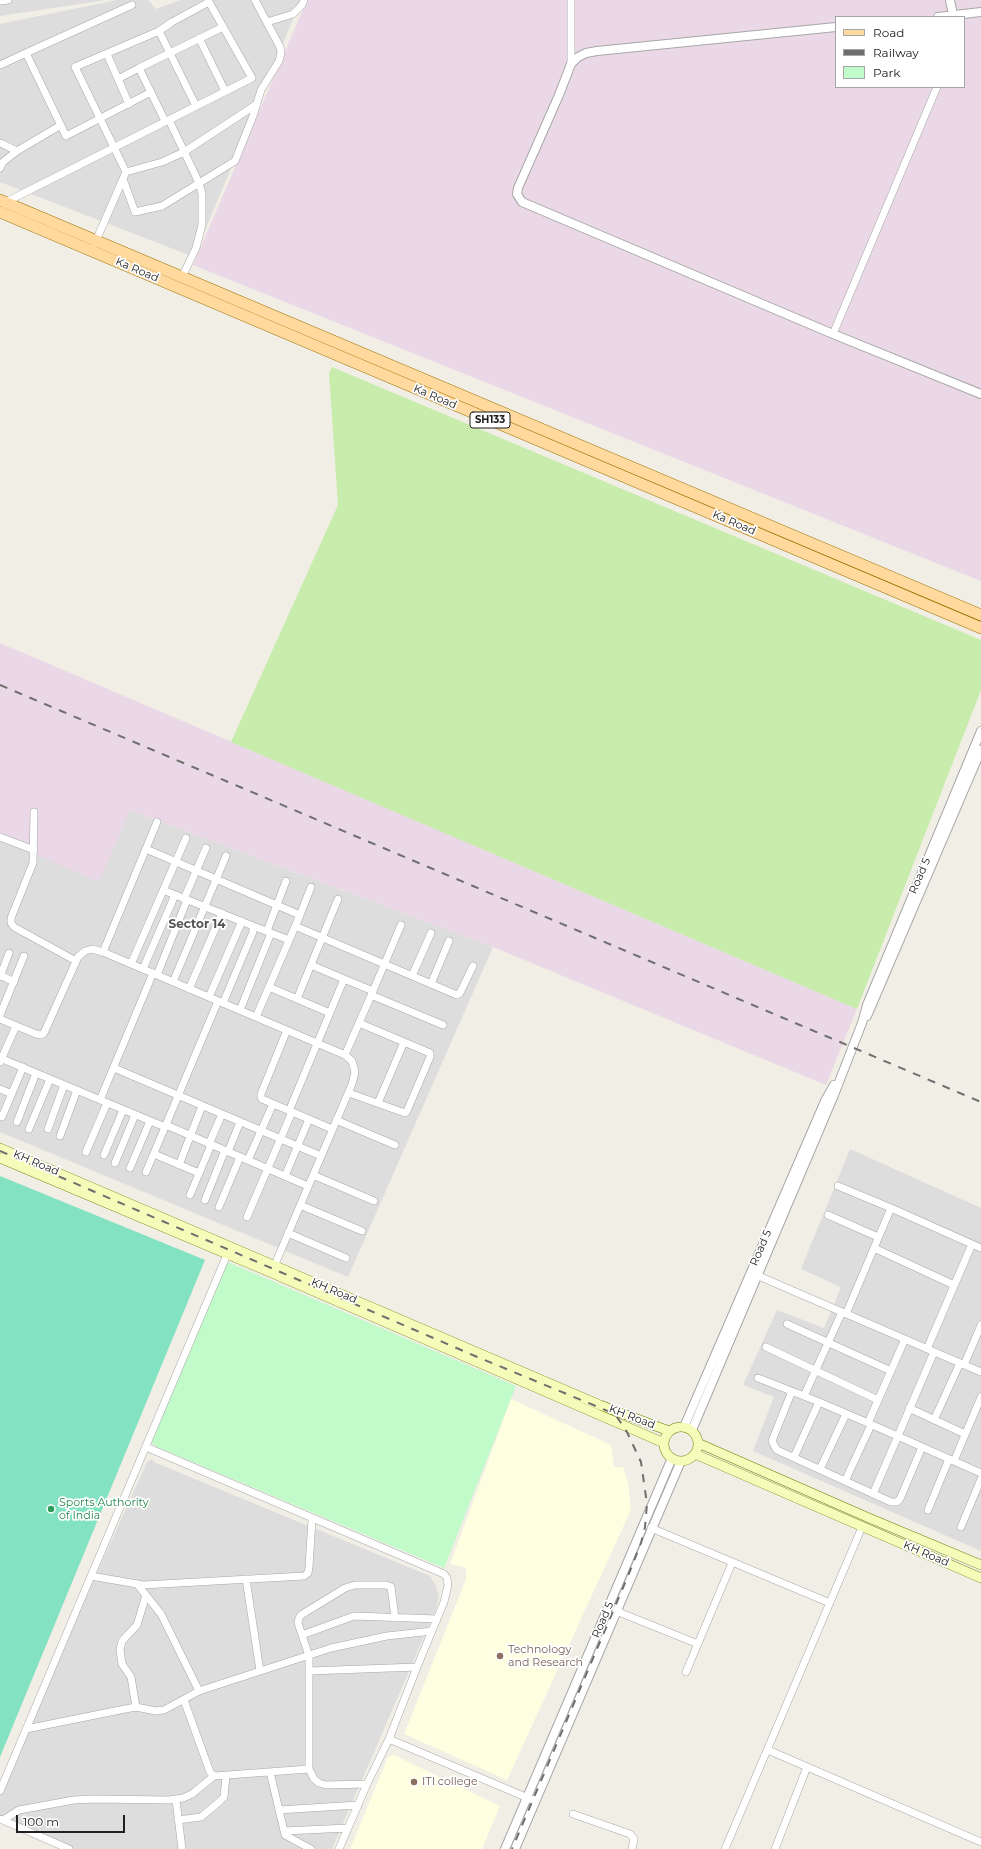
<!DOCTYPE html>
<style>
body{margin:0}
#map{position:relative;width:981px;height:1849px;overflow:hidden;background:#f1eee6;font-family:Montserrat,sans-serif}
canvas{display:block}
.legend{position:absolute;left:835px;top:16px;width:130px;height:72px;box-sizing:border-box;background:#fff;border:1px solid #a6a6a6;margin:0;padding:5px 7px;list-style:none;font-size:12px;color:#202020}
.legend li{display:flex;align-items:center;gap:8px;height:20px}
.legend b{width:20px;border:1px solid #a6a6a6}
.scale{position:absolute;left:16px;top:1815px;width:109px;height:18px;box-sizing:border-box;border:2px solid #202020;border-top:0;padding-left:5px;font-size:12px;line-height:14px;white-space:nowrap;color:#202020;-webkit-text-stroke:3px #fff;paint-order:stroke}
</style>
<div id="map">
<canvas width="981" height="1849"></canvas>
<ul class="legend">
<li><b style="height:5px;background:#ffd99d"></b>Road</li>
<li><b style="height:5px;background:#6e6e6e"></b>Railway</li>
<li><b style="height:11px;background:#c2fbca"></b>Park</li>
</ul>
<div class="scale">100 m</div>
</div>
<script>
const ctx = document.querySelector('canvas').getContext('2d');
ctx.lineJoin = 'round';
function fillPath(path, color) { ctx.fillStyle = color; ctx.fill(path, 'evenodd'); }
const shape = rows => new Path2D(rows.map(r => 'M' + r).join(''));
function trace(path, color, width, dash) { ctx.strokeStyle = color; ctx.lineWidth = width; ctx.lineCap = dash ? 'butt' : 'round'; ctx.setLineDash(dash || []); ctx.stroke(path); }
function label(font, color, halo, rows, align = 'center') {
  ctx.font = font + ' Montserrat,sans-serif'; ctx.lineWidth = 3.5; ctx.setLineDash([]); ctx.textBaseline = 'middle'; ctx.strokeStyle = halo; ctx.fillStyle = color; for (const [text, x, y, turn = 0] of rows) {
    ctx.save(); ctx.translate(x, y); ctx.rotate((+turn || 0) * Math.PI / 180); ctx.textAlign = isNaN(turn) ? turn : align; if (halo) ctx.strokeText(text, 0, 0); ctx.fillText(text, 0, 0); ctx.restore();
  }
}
fillPath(shape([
 [0,0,106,0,0,16],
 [117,0,148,0,156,9,181,0,301,0,194,257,0,182,0,24],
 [130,810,493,947,348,1277,0,1132,0,839],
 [850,1149,981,1208,981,1551,753,1451,774,1397,743,1385,777,1310,824,1328,841,1287,801,1269],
 [152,1459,156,1463,430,1576,436,1586,439,1597,436,1609,332,1849,72,1849,0,1818,0,1794,6,1774,147,1462]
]), '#dedddd');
fillPath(shape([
 [307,0,981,0,981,581,193,265],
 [836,17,964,17,964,87,836,87],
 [0,643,857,1009,826,1085,493,947,130,810,99,882,0,839]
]), '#ead8e6');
fillPath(shape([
 [511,1399,611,1445,614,1467,623,1467,628,1482,631,1510,507,1780,404,1734,466,1579,466,1568,450,1564],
 [394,1755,500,1806,482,1849,350,1849,388,1757]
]), '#fdffe0');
fillPath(shape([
 [332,367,981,640,981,690,857,1009,231,742,338,505,329,373]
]), '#c7ecab');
fillPath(shape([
 [223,1260,516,1386,444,1568,157,1447,147,1439]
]), '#c2fbca');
fillPath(shape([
 [0,1176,205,1260,0,1757]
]), '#82e2c1');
const minor = shape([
 [0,1,8,0],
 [132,5,26,53,66,136,151,92],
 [267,22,293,14,302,5,304,0],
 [199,38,225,91],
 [107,54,129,104],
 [571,64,571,0],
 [0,65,26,53],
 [118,79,139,68],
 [169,120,199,183,202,194,202,225,196,248,182,277],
 [165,121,139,68,223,27],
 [0,143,17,151],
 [0,168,3,162,17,151,61,125],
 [126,172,162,162,184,152,257,104],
 [123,179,135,212,162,206,235,161,253,116,261,90,279,61,281,53,280,47,255,0],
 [6,202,252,78,209,2,172,22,159,31],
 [95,243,126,172,75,67,159,31,196,106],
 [833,334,937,87],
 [34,812,33,863,11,918,11,923,14,927,76,961],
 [0,837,34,850],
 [146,849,300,915,256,1017],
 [163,890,253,926,253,932,223,1003],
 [184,899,206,848],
 [300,915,311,887],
 [253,926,289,940],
 [295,926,457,995,460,993,473,966],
 [267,931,286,881],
 [103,952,157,822],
 [131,964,186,838],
 [311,965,344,979],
 [143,969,175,895],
 [0,975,14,982],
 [157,975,187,900],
 [412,976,431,933],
 [0,977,9,953],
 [173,982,226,856],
 [431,984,449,941],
 [269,987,297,999,338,899],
 [189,989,222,913],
 [373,991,401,925],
 [371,995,443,1025],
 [209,997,242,921],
 [297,999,330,1013],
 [240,1010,271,933],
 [0,1015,24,956],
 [0,1019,36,1034,41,1035,44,1033,78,957,85,951,92,949,103,952,345,1055,352,1061,355,1072,352,1084,273,1269],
 [287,1030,261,1094,261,1097,262,1099,332,1129],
 [345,1055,359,1023,404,1042],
 [0,1058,165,1127,146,1172],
 [0,1062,16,1026],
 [114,1068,321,1156],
 [0,1089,12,1094],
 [349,1093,405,1113,407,1111,430,1057,430,1053,404,1042,378,1103],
 [100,1100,153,973],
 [289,1111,344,979,373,991,359,1023],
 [2,1117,23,1067],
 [336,1120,395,1145],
 [17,1122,36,1073],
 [166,1125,308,1186],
 [165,1127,218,1001],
 [29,1129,50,1079],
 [48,1129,64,1085],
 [60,1136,77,1090],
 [209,1144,222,1114],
 [86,1152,107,1103],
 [228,1152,240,1122],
 [154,1154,199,1173],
 [104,1155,123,1110],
 [248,1160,273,1104],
 [115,1163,135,1115],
 [179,1165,202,1106],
 [130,1168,150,1121],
 [313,1175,374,1201],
 [285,1176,309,1119],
 [838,1186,891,1208,846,1314],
 [190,1195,211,1145],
 [205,1200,225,1150],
 [300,1205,362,1231],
 [219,1207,240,1157],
 [891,1208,981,1248],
 [828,1215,878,1237],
 [247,1217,292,1112],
 [288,1233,346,1258],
 [874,1248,954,1285],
 [754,1274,981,1372],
 [842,1312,804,1396,819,1402,868,1423,905,1339],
 [787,1324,891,1371],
 [766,1347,878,1400],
 [927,1349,972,1244],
 [964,1365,981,1325],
 [758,1378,804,1396],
 [792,1391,772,1441,775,1447,777,1450,891,1502,897,1502,900,1499,922,1447],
 [909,1408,965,1434],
 [934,1420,960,1363],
 [868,1423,981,1473],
 [146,1447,444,1574,447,1578,448,1585,444,1602,417,1667,389,1739,367,1784,339,1849],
 [794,1457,819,1402],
 [954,1461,981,1397],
 [820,1469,846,1414],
 [845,1481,871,1425],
 [873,1494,934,1352],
 [928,1510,949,1459],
 [961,1527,981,1479],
 [651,1528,830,1603],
 [91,1576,143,1585,304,1576,308,1573,309,1567,312,1519],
 [246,1579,260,1671],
 [137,1584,161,1614,199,1691],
 [616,1611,698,1644],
 [302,1635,354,1616,437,1619],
 [309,1671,417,1667],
 [686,1672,732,1563],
 [184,1700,210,1772,214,1776,309,1769,314,1779,319,1783,326,1785,367,1784],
 [136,1707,131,1677,122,1664,120,1650,122,1641,137,1625,146,1595],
 [26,1729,125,1709,136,1707,156,1711,164,1710,199,1691,331,1648,387,1636,432,1631],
 [389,1739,535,1801],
 [768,1750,981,1842],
 [309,1769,309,1656,298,1623,299,1618,301,1615,345,1588,355,1585,386,1585,391,1587,395,1618],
 [270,1772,285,1835,311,1849],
 [0,1791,229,1250],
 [176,1800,182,1849],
 [279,1810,358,1805],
 [573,1814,630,1834,634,1839,632,1849],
 [0,1819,69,1849],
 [3,1820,19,1810,74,1800,93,1799,169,1800,183,1798,192,1794,214,1776],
 [178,1820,201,1817,219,1802,224,1797,226,1776],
 [284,1831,348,1828],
 [725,1849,862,1527],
 [775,1849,807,1767]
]);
const tertiary = shape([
 [950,0,953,15],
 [938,17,981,12],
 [836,27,597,51,586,53,578,57,571,64,559,95,518,188,517,194,522,202,833,334,981,394],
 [867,1016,981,750],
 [684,1427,825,1101,834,1085],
 [692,1430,834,1095,862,1023,867,1005,981,731],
 [505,1849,672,1458],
 [515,1849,681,1461]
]);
const secondary = shape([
 [0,1148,600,1405,669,1431],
 [0,1158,272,1273,664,1443],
 '664 1444a17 17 0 1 1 34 0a17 17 0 1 1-34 0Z',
 [698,1443,869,1518,981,1565],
 [695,1454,981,1578]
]);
const primary = shape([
 [0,200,981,615],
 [0,212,981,628]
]);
trace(minor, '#a7a7a7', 8);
trace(tertiary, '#a7a7a7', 10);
trace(secondary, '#697c01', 10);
trace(primary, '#9b7000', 12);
trace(minor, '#fff', 7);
trace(tertiary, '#fff', 8);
trace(secondary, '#f5fcb9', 9);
trace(primary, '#ffd99d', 11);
trace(shape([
 [0,685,981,1102],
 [0,1151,475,1356,615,1414,627,1432,641,1462,647,1504,645,1527,641,1543,628,1576,512,1849]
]), '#6e6e6e', 2, [8, 8]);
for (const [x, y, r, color] of [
 [51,1509,4,"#2e9e5b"],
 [500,1656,4,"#8d6e63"],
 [414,1782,4,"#8d6e63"]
]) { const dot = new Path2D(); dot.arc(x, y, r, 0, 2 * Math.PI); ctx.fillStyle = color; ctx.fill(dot); trace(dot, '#fff', 1.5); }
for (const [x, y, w] of [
 [490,420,40]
]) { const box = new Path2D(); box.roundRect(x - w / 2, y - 8, w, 16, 3); ctx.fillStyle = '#fff'; ctx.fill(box); trace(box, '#202020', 1); }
label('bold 10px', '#202020', null, [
 ["SH133",490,420]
]);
label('11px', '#202020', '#fff', [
 ["Ka Road",137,270,23],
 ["Ka Road",435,397,23],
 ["Ka Road",734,523,23],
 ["Road 5",920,876,-67],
 ["KH Road",36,1163,23],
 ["Road 5",761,1248,-67],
 ["KH Road",334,1291,23],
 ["KH Road",632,1417,21],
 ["KH Road",926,1554,23],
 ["Road 5",603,1620,-67]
]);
label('11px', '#27864d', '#fff', [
 ["Sports Authority",59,1503],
 ["of India",59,1516]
], 'left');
label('11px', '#785e54', '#fff', [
 ["Technology",508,1650],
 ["and Research",508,1663],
 ["ITI college",422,1782]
], 'left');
label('bold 12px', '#535353', '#fff', [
 ["Sector 14",197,924]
]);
</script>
